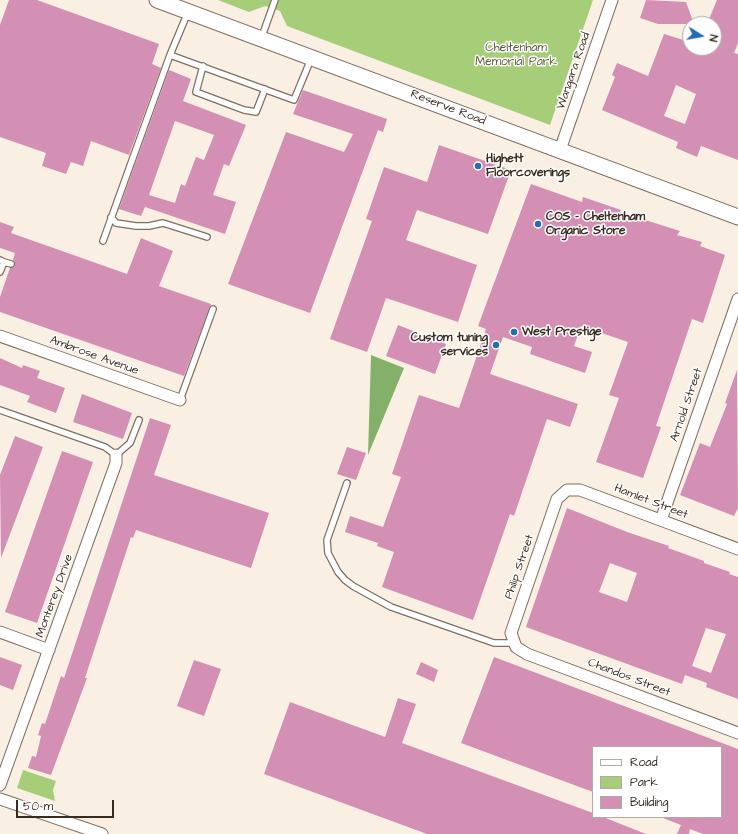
<!DOCTYPE html>
<style>
body{margin:0}
#map{position:relative;width:738px;height:834px;overflow:hidden;background:#f9f0e3;font-family:"Architects Daughter",sans-serif}
canvas{display:block}
.legend{position:absolute;left:592px;top:746px;width:130px;height:72px;box-sizing:border-box;background:#fff;border:1px solid #b1aaa5;margin:0;padding:5px 7px;list-style:none;font-size:12px;color:#3b2a1e}
.legend li{display:flex;align-items:center;gap:8px;height:20px}
.legend b{width:20px;border:1px solid #b1aaa5}
.north{position:absolute;left:682px;top:16px;width:40px;height:40px;box-sizing:border-box;background:#fff;border:1px solid #b1aaa5;border-radius:50%;rotate:101deg;font-size:11px;font-weight:700;line-height:16px;text-align:center;color:#3b2a1e}
.north::after{content:'';display:block;margin:auto;width:14px;height:18px;background:#1f6fb2;clip-path:polygon(50% 0,100% 100%,50% 72%,0 100%)}
.scale{position:absolute;left:16px;top:800px;width:98px;height:18px;box-sizing:border-box;border:2px solid #3b2a1e;border-top:0;padding-left:5px;font-size:12px;line-height:14px;white-space:nowrap;color:#3b2a1e;-webkit-text-stroke:3px #fff;paint-order:stroke}
</style>
<div id="map">
<canvas width="738" height="834"></canvas>
<ul class="legend">
<li><b style="height:5px;background:#fff"></b>Road</li>
<li><b style="height:11px;background:#a6ce79"></b>Park</li>
<li><b style="height:11px;background:#d48fb5"></b>Building</li>
</ul>
<div class="north">N</div>
<div class="scale">50 m</div>
</div>
<script>
const ctx = document.querySelector('canvas').getContext('2d');
ctx.lineJoin = 'round';
function fillPath(path, color) { ctx.fillStyle = color; ctx.fill(path, 'evenodd'); }
const shape = rows => new Path2D(rows.map(r => 'M' + r).join(''));
function trace(path, color, width, dash) { ctx.strokeStyle = color; ctx.lineWidth = width; ctx.lineCap = dash ? 'butt' : 'round'; ctx.setLineDash(dash || []); ctx.stroke(path); }
function label(font, color, halo, rows, align = 'center') {
  ctx.font = font + ' "Architects Daughter",sans-serif'; ctx.lineWidth = 3; ctx.setLineDash([]); ctx.textBaseline = 'middle'; ctx.strokeStyle = halo; ctx.fillStyle = color; for (const [text, x, y, turn = 0] of rows) {
    ctx.save(); ctx.translate(x, y); ctx.rotate((+turn || 0) * Math.PI / 180); ctx.textAlign = isNaN(turn) ? turn : align; if (halo) ctx.strokeText(text, 0, 0); ctx.fillText(text, 0, 0); ctx.restore();
  }
}
fillPath(shape([
 [218,0,593,0,550,125,287,26,280,11,265,6,249,12],
 [23,770,56,781,53,790,55,801,17,788]
]), '#a6ce79');
fillPath(shape([
 [371,355,404,368,368,455]
]), '#84b169');
fillPath(shape([
 [9,0,37,0,159,44,152,64,161,68,129,155,91,141,83,166,71,162,66,174,42,166,46,153,0,137,0,25],
 [646,0,686,2,694,24,658,24,640,18],
 [717,0,738,0,738,43,734,53,738,54,738,160,701,146,697,157,676,148,678,142,602,110,615,77,612,75,617,63,648,76,664,34,690,42,690,48,714,48,714,24,707,24],
 [676,85,696,94,685,124,664,116],
 [169,70,191,79,183,101,246,125,229,166,224,164,213,195,236,202,225,234,145,207,141,216,119,209],
 [175,121,214,135,204,160,196,157,185,186,181,184,175,203,149,195],
 [303,90,387,119,383,132,378,130,310,313,228,284,286,132,344,152,353,134,293,114],
 [439,145,511,170,488,234,417,210,406,240,477,265,458,322,386,298,367,352,330,339,372,221,366,219,384,167,427,182],
 [531,184,582,202,583,197,621,210,620,212,680,231,677,235,702,242,700,246,725,255,703,323,692,319,656,426,661,427,643,478,596,462,619,398,609,395,628,342,581,326,574,346,592,352,585,373,530,354,532,347,503,337,490,374,578,404,570,427,547,419,514,516,510,514,473,620,382,587,394,552,377,546,378,543,345,532,350,516,383,527,401,477,392,474,419,395,459,408,486,329,478,326],
 [0,222,14,227,11,233,127,274,141,238,173,251,159,286,211,304,184,376,0,312,0,297,10,268,14,267,15,263,13,260,15,253,0,248],
 [398,325,446,344,435,374,386,356],
 [0,358,22,368,23,365,40,371,37,378,65,388,56,413,27,402,30,396,0,385],
 [737,370,738,508,734,516,680,495,700,443,710,447,727,404,725,403],
 [82,394,132,413,123,439,73,422],
 [150,418,171,425,154,475,269,513,251,568,136,530,133,538,131,537,85,678,87,678,51,775,28,768,32,756,36,757,41,736,38,735,42,723,45,724,61,676,64,678],
 [15,436,43,447,1,558,0,475],
 [347,447,366,453,356,480,337,474],
 [62,451,93,462,37,623,5,612],
 [567,508,627,532,669,546,668,548,704,561,704,563,730,572,729,574,738,577,738,699,706,687,707,683,685,675,682,684,526,627],
 [610,563,637,573,627,602,599,592],
 [706,628,726,634,711,673,692,666],
 [0,657,22,665,13,690,0,685],
 [494,657,738,749,738,834,703,834,690,829,689,834,677,834,681,825,663,818,721,817,721,747,593,747,593,792,461,743],
 [194,660,221,669,204,716,177,706],
 [421,662,438,670,434,682,416,674],
 [398,698,416,704,402,743,593,813,593,817,603,817,646,834,427,834,264,774,290,702,385,737]
]), '#d48fb5');
const lane = shape([
 [261,39,275,0],
 [170,55,294,100,311,59],
 [203,66,196,92,244,110,256,112,265,89],
 [111,217,116,223,136,226,149,226,163,223,207,237],
 [103,241,170,55,188,12],
 [0,260,4,262,0,272],
 [4,262,11,264],
 [180,400,213,309],
 [0,410,105,447,116,455,130,443,139,420],
 [347,483,327,540,328,553,338,572,345,580,353,586,391,607,494,643,514,643]
]);
const street = shape([
 [560,150,612,0],
 [0,336,180,400],
 [661,520,738,299],
 [738,549,580,490,567,490,557,499,511,633,516,647,527,654,738,733],
 [0,632,49,650],
 [0,785,116,463,116,455],
 [0,799,102,834]
]);
const secondary = shape([
 [157,0,738,217]
]);
trace(lane, '#7e6f63', 8);
trace(street, '#7e6f63', 13);
trace(secondary, '#7e6f63', 17);
trace(lane, '#fff', 5.5);
trace(street, '#fff', 11);
trace(secondary, '#fff', 15);
for (const [x, y, r, color] of [
 [478,166,4,"#1f6fb2"],
 [538,224,4,"#1f6fb2"],
 [514,332,4,"#1f6fb2"],
 [496,345,4,"#1f6fb2"]
]) { const dot = new Path2D(); dot.arc(x, y, r, 0, 2 * Math.PI); ctx.fillStyle = color; ctx.fill(dot); trace(dot, '#fff', 1.5); }
label('12px', '#5b5b39', '#fff', [
 ["Cheltenham",516,48],
 ["Memorial Park",516,62]
]);
label('12px', '#3b2a1e', '#fff', [
 ["Wangara Road",574,71,-71],
 ["Reserve Road",448,108,21],
 ["Ambrose Avenue",94,356,20],
 ["Arnold Street",687,405,-71],
 ["Hamlet Street",651,502,21],
 ["Philip Street",520,567,-71],
 ["Monterey Drive",55,596,-70],
 ["Chandos Street",629,678,21]
]);
label('bold 12px', '#3b2a1e', '#fff', [
 ["Highett",486,159],
 ["Floorcoverings",486,173],
 ["COS - Cheltenham",546,217],
 ["Organic Store",546,231],
 ["West Prestige",522,332],
 ["Custom tuning",488,338,"right"],
 ["services",488,352,"right"]
], 'left');
</script>
